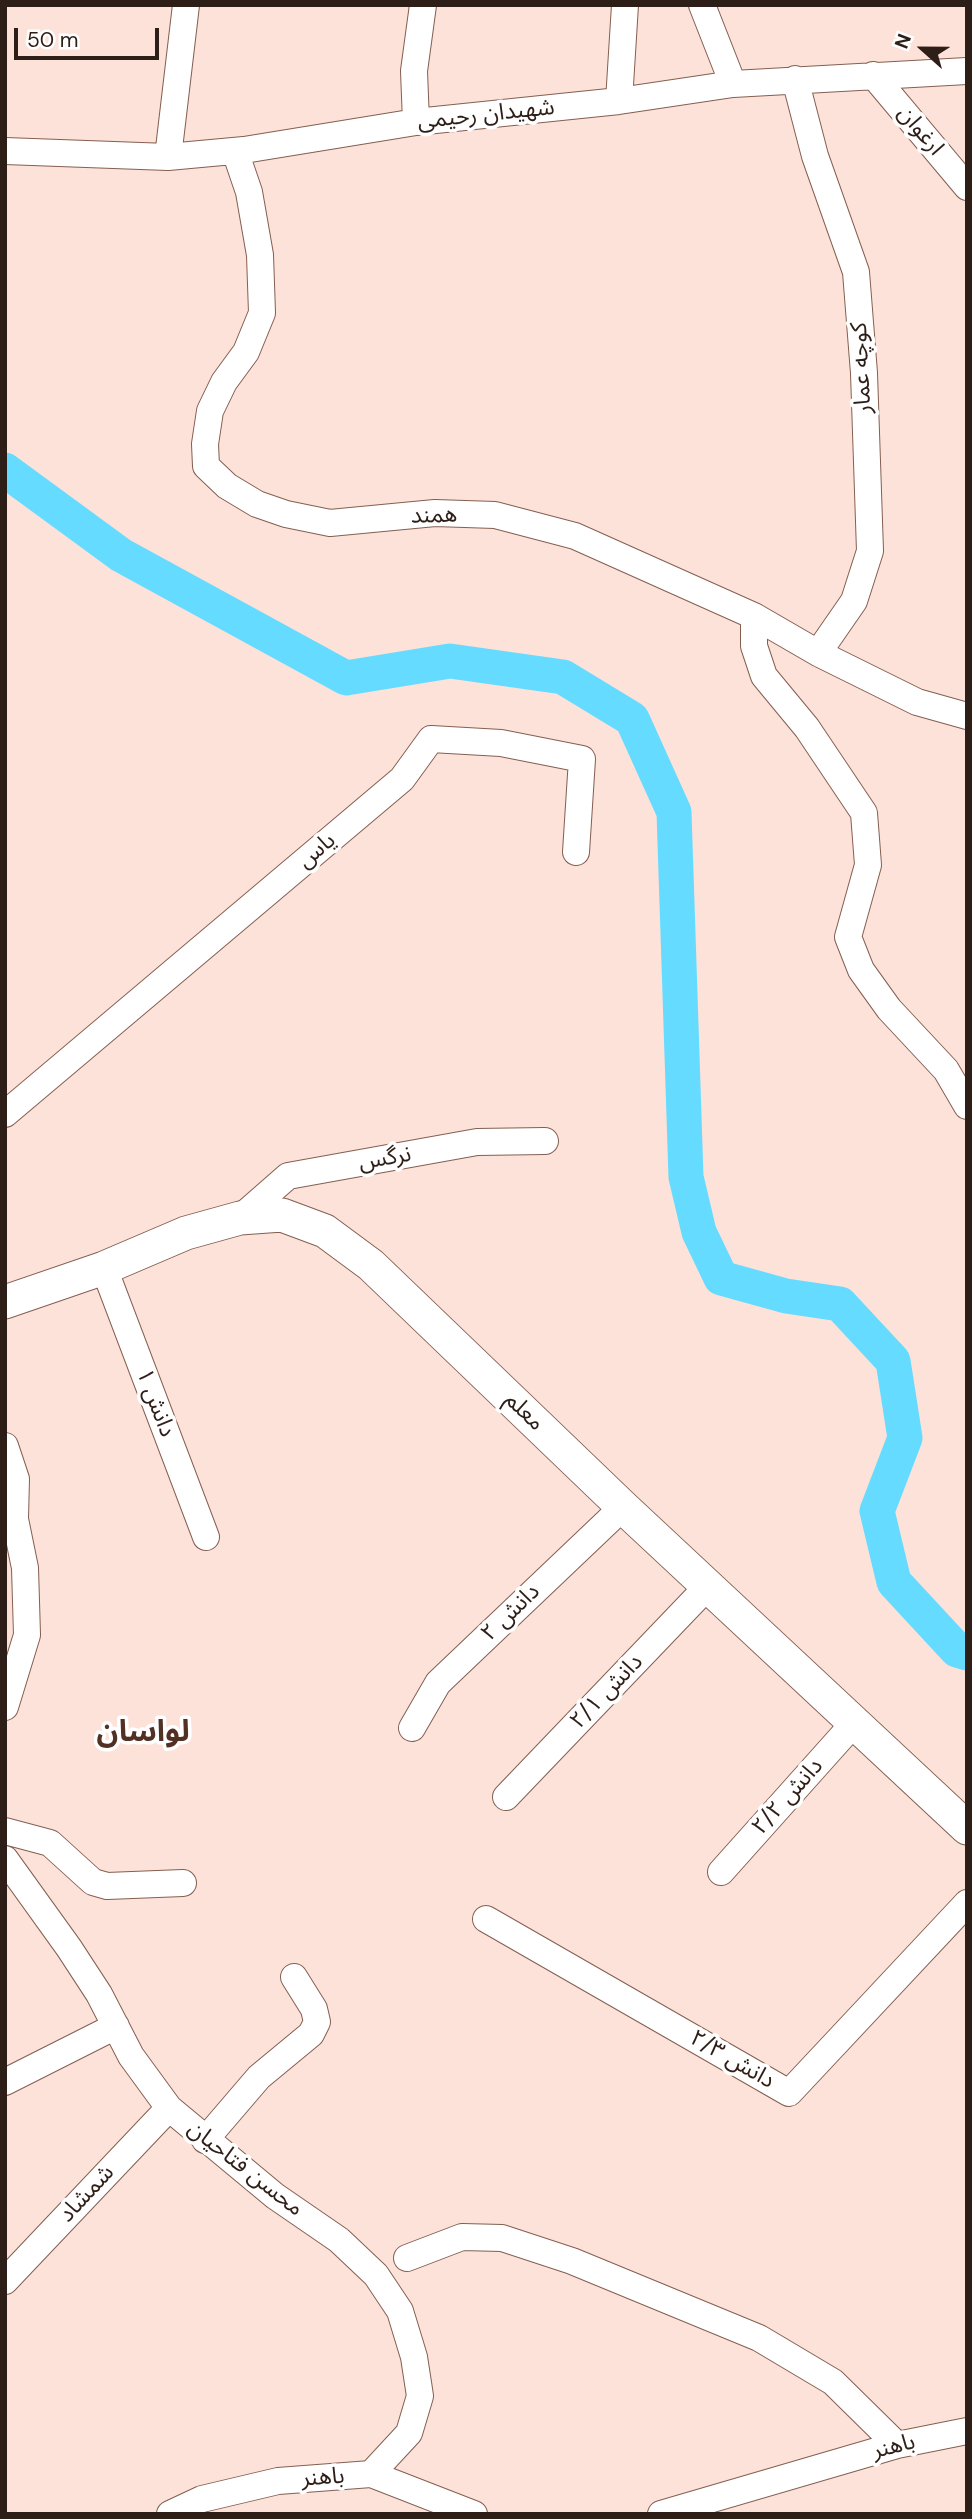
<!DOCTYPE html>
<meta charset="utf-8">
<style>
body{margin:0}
#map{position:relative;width:972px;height:2519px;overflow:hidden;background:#fde2d9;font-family:"DM Sans",sans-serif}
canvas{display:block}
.frame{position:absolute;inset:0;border:7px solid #2e1e18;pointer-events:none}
.north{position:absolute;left:888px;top:14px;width:70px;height:70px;-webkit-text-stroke:5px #fff;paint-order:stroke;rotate:291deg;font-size:19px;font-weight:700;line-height:28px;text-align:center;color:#2e1e18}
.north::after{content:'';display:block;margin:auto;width:24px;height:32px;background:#2e1e18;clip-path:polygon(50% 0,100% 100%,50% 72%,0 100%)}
.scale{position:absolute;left:14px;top:28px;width:145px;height:32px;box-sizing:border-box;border:4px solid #2e1e18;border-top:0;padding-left:9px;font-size:21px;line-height:24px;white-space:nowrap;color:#2e1e18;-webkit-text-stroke:5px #fff;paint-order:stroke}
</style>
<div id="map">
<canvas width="972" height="2519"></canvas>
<div class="frame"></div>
<div class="north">N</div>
<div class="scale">50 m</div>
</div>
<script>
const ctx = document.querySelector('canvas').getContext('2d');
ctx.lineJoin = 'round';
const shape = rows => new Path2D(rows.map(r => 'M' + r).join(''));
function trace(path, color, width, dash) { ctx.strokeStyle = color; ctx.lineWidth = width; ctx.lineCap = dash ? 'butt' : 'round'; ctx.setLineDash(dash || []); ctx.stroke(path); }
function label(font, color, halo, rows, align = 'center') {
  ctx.font = font + ' "DM Sans","Noto Sans Arabic",sans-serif'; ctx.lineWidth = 7; ctx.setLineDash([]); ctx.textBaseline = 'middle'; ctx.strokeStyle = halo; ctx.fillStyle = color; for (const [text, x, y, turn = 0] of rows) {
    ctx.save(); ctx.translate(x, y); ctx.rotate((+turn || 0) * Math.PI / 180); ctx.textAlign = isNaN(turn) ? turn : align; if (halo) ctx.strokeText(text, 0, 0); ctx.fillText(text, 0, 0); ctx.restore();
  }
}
trace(shape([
 [5,470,121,555,346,678,450,661,563,677,632,719,674,812,686,1177,699,1232,721,1278,786,1296,840,1304,893,1361,905,1438,877,1511,894,1582,957,1650,967,1653]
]), '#65dbff', 35);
const minor = shape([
 [702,5,733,84],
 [873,75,967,187],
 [795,79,815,156,856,272,864,373,870,551,854,601,818,653],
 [619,101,625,5],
 [416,122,414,71,423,5],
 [5,151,168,157,244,150,416,122,619,101,733,84,967,71],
 [235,151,249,192,260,255,262,313,246,352,224,382,210,411,205,444,206,466,227,486,257,504,286,514,330,523,435,513,495,515,575,536,754,616,818,653,917,702,967,716],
 [168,157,186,5],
 [754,616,754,646,764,676,807,728,864,813,868,865,848,937,861,970,889,1009,946,1070,967,1106],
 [5,1114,402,779,431,739,501,743,582,759,576,852],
 [240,1218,288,1176,477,1142,545,1141],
 [104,1268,206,1537],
 [5,1446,16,1479,15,1518],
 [5,1497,15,1519,25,1568,27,1635,5,1707],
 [412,1728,438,1683,623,1507],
 [506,1797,708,1586],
 [5,1831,50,1843,93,1882,107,1886,183,1883],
 [5,1859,69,1948,99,1994,131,2056,169,2108,275,2196,339,2240,376,2275,400,2311,414,2357,420,2396,409,2433,371,2474],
 [721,1872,855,1722],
 [486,1919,789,2093,967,1903],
 [5,2082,116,2026],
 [205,2140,259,2077,311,2034,317,2022,314,2009,294,1977],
 [407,2258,462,2237,502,2238,572,2261,759,2338,833,2382,897,2445],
 [5,2281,169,2108],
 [170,2514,202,2499,278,2481,371,2474,474,2514],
 [661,2514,897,2445,967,2431]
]);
const major = shape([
 [5,1302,104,1268,186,1233,240,1218,282,1215,325,1231,371,1265,623,1507,967,1828]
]);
trace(minor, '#845f51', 28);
trace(major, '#845f51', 35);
trace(minor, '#fff', 26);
trace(major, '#fff', 33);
label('23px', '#2e1e18', '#fff', [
 ["شهیدان رحیمی",486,115,-6],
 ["ارغوان",920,131,50],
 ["کوچه عمار",862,368,-93],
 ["همند",434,516,-2],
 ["یاس",317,851,-40],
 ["نرگس",385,1159,-10],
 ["دانش ۱",155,1403,69],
 ["معلم",524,1412,44],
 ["دانش ۲",511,1613,-44],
 ["دانش ۲/۱",607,1692,-46],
 ["دانش ۲/۲",788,1797,-48],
 ["دانش ۲/۳",732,2060,30],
 ["محسن فتاحیان",245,2169,38],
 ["شمشاد",87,2194,-47],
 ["باهنر",894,2447,-14],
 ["باهنر",323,2478,-4]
]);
label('bold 30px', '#523024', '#fff', [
 ["لواسان",143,1733]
]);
</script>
